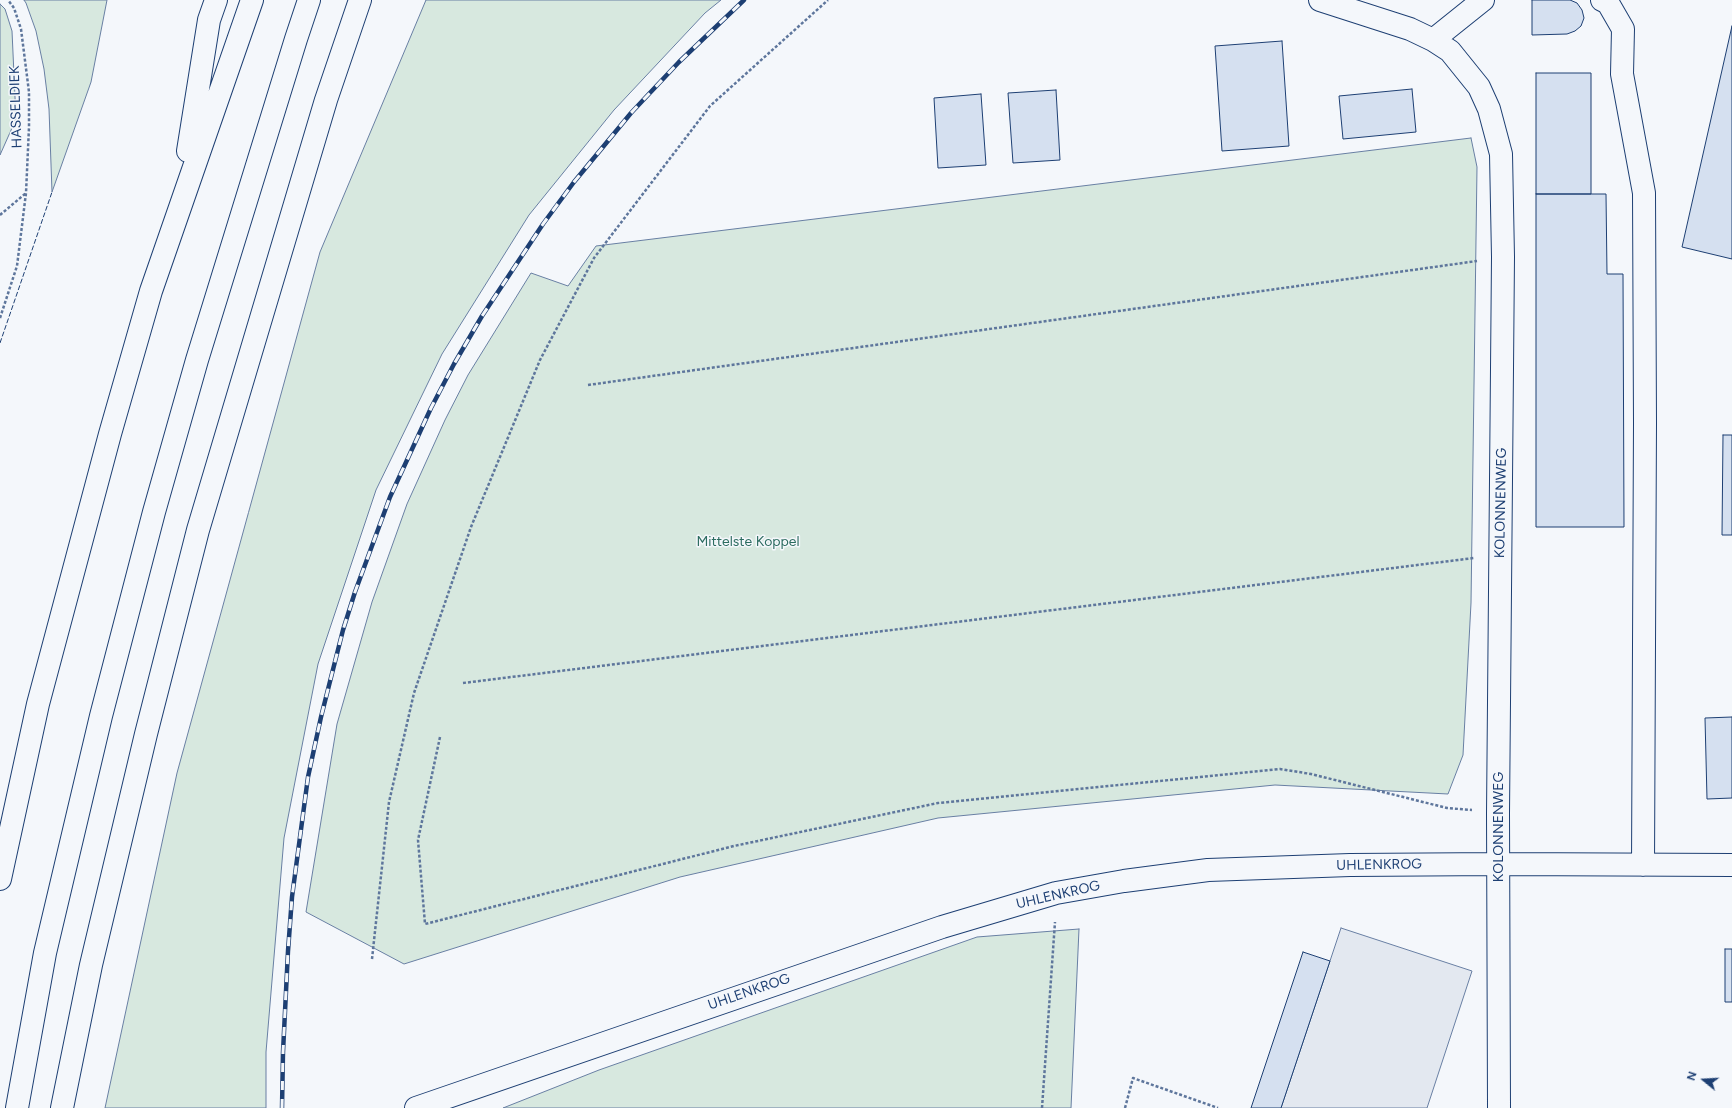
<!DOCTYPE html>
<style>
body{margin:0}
#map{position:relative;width:1732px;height:1108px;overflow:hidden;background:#f4f7fb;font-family:Figtree,sans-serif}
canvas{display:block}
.north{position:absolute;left:1684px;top:1060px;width:40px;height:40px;-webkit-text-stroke:3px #f4f7fb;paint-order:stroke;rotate:288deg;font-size:11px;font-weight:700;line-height:16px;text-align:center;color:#1d3f73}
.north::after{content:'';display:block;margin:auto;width:14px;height:18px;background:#1d3f73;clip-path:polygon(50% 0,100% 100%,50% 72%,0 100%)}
</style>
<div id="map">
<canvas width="1732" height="1108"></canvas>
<div class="north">N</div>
</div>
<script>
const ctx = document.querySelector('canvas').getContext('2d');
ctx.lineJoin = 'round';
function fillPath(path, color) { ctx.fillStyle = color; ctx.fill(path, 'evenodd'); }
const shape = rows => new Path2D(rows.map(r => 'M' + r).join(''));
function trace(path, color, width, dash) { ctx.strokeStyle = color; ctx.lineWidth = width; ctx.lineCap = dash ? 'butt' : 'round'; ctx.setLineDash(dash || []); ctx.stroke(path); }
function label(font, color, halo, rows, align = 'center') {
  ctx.font = font + ' Figtree,sans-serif'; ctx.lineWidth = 3; ctx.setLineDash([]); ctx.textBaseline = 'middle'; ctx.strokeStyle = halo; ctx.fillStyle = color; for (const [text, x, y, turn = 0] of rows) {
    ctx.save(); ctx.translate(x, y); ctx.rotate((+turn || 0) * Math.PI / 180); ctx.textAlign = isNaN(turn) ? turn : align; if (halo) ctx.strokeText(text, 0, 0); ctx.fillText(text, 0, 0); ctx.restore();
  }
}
const green = shape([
 [24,0,107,0,91,82,52,192,49,109,44,69,36,31,26,3,24,0],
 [426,0,721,0,705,13,614,110,529,215,442,354,376,490,318,664,284,838,266,1052,266,1108,105,1108,177,773,320,252,426,0],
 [0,4,5,9,12,31,16,119,0,155,0,4],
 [1471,138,1477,167,1471,603,1463,755,1448,794,1275,785,938,818,680,877,404,964,306,912,337,724,372,602,407,504,445,420,468,375,531,273,568,286,596,246,1471,138],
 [1079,929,1071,1108,503,1108,599,1070,977,937,1079,929]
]);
fillPath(green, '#d7e8df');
trace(green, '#687fa3', 1);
const parking = shape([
 [1341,928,1472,971,1427,1108,1281,1108,1341,928]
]);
fillPath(parking, '#e3e8f0');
trace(parking, '#687fa3', 1);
const building = shape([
 [1532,0,1570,0,1577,3,1582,10,1584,18,1581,26,1575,31,1567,34,1532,35,1532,0],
 [1732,26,1732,259,1682,247,1732,26],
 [1282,41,1289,146,1222,151,1215,46,1282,41],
 [1536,73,1591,73,1591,194,1536,194,1536,73],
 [1412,89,1416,132,1343,139,1339,96,1412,89],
 [1056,90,1060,160,1013,163,1008,93,1056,90],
 [981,94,986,165,938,168,934,98,981,94],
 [1536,194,1606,194,1607,274,1623,274,1624,527,1536,527,1536,194],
 [1723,435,1732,435,1732,535,1722,535,1723,435],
 [1732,717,1732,798,1707,799,1705,718,1732,717],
 [1725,949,1732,949,1732,1002,1725,1002,1725,949],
 [1303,952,1330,961,1281,1108,1251,1108,1303,952]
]);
fillPath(building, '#d5e0f0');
trace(building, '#1d3f73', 1);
const minor = shape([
 [1320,0,1410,29,1433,40,1450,51,1479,87,1489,109,1501,154,1503,257,1498,813,1499,1108],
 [1602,0,1608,3,1623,29,1622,74,1644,193,1645,423,1643,865],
 [1433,40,1483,0],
 [416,1108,942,927,1056,893,1124,881,1208,870,1350,865,1499,864,1732,865]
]);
const highway = shape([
 [188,151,209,20,216,0],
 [0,879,38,704,110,434,151,291,252,0],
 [17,1108,45,953,101,716,154,512,197,360,296,39,309,0],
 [62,1108,91,965,146,734,198,530,326,100,360,0]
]);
trace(minor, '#1d3f73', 24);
trace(highway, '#1d3f73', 24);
trace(shape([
 [0,215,26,193],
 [0,318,17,266,26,193,29,127,29,92,21,29,14,8,8,0],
 [588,385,1477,261],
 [463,683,1474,558],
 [440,737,418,840,425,924,734,846,938,803,1280,769,1311,774,1447,808,1472,810],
 [372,959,389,802,414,693,471,527,540,360,594,258,710,106,828,0],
 [1042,1108,1055,922],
 [1125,1108,1133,1078,1218,1108]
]), '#5e769c', 2.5, [3, 2]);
trace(minor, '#f4f7fb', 22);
trace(highway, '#f4f7fb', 22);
const rail = shape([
 [282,1108,283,1052,288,951,292,897,308,777,321,717,343,630,355,592,390,497,431,408,454,364,482,316,543,224,574,182,631,113,679,62,744,0]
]);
trace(rail, '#1d3f73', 4.5);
trace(rail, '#f4f7fb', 3, [9]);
trace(shape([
 [0,343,52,192]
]), '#1d3f73', 1, [5, 2]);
label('14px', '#1d3f73', '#f4f7fb', [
 ["HASSELDIEK",16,107,-92],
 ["KOLONNENWEG",1501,503,-89],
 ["KOLONNENWEG",1499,827,-90],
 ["UHLENKROG",1379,865,-1],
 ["UHLENKROG",1058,895,-13],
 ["UHLENKROG",749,992,-19]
]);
label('14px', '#2c6c60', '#f4f7fb', [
 ["Mittelste Koppel",748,542]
]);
</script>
